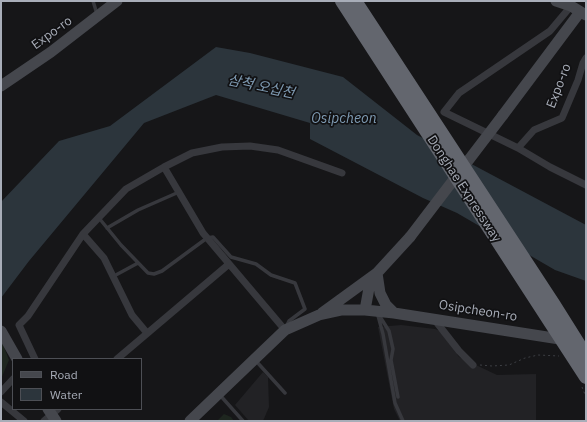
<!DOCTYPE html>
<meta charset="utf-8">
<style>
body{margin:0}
#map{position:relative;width:587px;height:422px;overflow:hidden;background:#161618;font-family:"IBM Plex Sans",sans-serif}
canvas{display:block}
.frame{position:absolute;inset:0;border:2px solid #a8adb8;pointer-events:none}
.legend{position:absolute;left:12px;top:358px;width:130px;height:52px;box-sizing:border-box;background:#111113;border:1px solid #4d4f55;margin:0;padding:5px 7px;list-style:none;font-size:12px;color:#a8adb8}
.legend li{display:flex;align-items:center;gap:8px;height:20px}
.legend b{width:20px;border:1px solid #4d4f55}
</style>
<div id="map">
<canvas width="587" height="422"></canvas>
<div class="frame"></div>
<ul class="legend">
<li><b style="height:5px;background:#45474d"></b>Road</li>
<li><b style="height:11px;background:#2c353c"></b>Water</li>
</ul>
</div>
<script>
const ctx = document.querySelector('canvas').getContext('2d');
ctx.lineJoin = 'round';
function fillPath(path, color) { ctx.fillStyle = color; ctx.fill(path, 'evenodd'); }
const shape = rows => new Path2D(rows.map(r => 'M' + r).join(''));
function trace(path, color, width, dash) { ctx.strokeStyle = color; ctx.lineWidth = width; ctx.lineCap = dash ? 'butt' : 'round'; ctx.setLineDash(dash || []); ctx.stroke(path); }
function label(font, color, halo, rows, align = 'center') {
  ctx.font = font + ' "IBM Plex Sans","Noto Sans KR",sans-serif'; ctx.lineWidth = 3.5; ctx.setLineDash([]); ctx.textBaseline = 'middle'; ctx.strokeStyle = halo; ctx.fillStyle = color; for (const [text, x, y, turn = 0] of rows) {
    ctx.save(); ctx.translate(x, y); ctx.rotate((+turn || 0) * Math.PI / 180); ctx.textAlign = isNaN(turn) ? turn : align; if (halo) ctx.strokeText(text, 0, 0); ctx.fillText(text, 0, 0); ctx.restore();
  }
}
fillPath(shape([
 [401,325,435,329,440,331,459,357,497,375,536,374,536,421,400,421,394,409,378,327],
 [263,372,268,377,269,407,263,421,249,421,235,405]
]), '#222225');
fillPath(shape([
 [2,342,9,360,1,379,1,344],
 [224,414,231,417,234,421,217,421]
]), '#1e261f');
fillPath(shape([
 [216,47,250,53,343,77,417,135,586,225,586,281,555,270,457,213,423,198,310,139,310,123,216,95,144,123,29,261,1,298,1,202,59,141,110,126]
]), '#2c353c');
trace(shape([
 [480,365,492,366,509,365,525,358,538,355,559,356],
 [582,387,586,397]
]), '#3d3f44', 1, [2, 3]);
trace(shape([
 [93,1,97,14],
 [99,218,121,245,148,273,154,274,162,271,207,238,213,237,231,257,256,264,271,275,295,283,305,309,289,321,286,327],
 [107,228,138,210,179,192],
 [114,276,138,263],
 [377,312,383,334,395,403,403,421],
 [379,315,389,331,393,349,391,360,398,397],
 [256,361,285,393],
 [219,394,243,421]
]), '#37383d', 3.5);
trace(shape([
 [571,6,550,31,459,93,444,112,518,148,550,167,586,185],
 [518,148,534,130,562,118,578,80,583,63,586,58],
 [164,167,203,233,285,330],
 [83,234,104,258,132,315,147,333],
 [434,319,459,351,473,365],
 [35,359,19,325,28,316,83,234,126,189,164,167,192,153,222,147,250,146,278,150,342,173],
 [117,359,229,264],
 [1,392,13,379],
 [1,402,24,421],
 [44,421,58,409]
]), '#37383d', 7);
trace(shape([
 [556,1,571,6,586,15],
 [1,86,51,52,117,1],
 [503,115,580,12],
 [365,310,369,288,377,273,410,237],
 [322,313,377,273,380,293,386,305,394,313],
 [1,331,17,359],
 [48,409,56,421],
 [190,421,285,330,319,315,342,310,365,310,394,313,566,340]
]), '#45474d', 11);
trace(shape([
 [410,237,503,115]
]), '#45474d', 11);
trace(shape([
 [342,1,586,377],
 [355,1,554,305,586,356]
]), '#63666e', 14);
label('13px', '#a8adb8', '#111113', [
 ["Expo-ro",52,33,-36],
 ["Expo-ro",559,86,-69],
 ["Donghae Expressway",464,189,57],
 ["Osipcheon-ro",478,311,9]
]);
label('italic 14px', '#7f9bb3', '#111113', [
 ["삼척 오십천",261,87,12],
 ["Osipcheon",344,119]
]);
</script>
